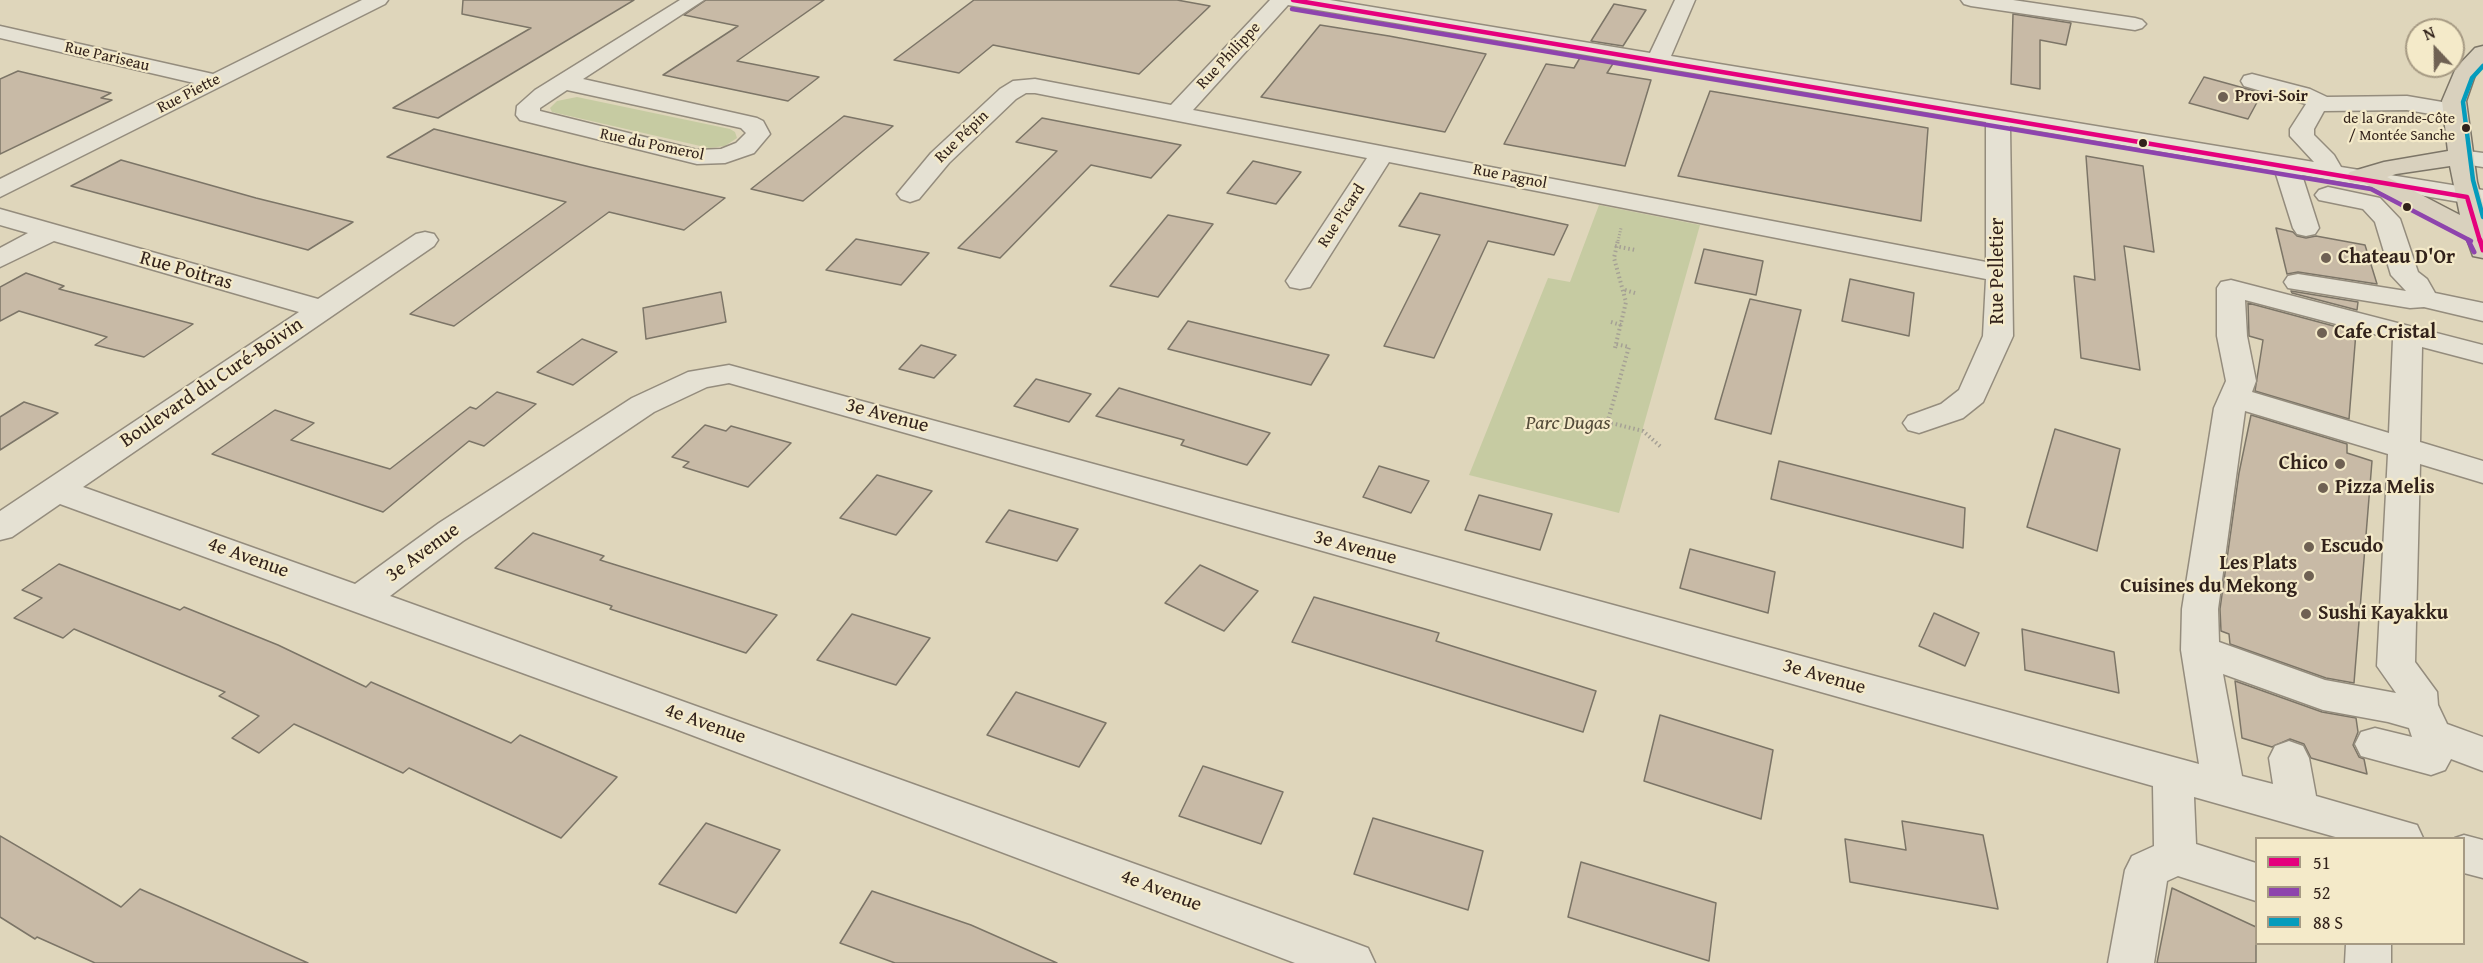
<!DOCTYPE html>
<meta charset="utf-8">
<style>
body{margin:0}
#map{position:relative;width:2483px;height:963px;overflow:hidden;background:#dfd6bb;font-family:"Gentium Book Plus",serif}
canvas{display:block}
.legend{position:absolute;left:2255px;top:837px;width:210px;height:108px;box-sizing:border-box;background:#f4eac9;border:2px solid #a69a83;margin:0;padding:8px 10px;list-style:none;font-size:18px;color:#32221b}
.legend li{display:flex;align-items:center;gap:12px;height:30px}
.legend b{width:30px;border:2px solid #a69a83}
.north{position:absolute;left:2405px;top:18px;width:60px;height:60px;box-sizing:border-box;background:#f4eac9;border:2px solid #a69a83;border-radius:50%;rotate:338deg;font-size:16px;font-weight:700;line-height:24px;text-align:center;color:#32221b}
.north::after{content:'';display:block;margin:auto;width:21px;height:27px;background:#6f6153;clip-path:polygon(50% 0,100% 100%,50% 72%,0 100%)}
</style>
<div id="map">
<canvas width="2483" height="963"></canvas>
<ul class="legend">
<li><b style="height:8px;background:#e5007d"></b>51</li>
<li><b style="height:8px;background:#8e44ad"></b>52</li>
<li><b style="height:8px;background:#059cbc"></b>88 S</li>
</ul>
<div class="north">N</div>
</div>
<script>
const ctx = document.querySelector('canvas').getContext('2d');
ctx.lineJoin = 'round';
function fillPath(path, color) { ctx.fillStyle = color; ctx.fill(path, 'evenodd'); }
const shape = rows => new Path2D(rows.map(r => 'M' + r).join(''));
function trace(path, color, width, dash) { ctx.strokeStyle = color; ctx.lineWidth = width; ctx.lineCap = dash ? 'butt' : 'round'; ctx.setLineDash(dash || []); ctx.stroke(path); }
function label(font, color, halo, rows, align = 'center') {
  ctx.font = font + ' "Gentium Book Plus",serif'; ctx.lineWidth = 4.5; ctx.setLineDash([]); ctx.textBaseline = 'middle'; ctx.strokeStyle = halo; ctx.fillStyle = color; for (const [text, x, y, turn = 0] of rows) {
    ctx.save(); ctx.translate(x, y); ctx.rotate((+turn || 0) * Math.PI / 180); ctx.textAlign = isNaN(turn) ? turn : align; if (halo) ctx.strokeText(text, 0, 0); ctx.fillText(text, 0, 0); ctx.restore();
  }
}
fillPath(shape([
 [577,97,730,129,735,132,737,138,725,146,709,148,552,112,550,108,557,101],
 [1599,205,1700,225,1619,513,1469,475,1548,278,1570,282]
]), '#c6cba2');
const building = shape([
 [463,0,634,0,438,118,393,108,531,28,462,14,463,0],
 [706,0,824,0,737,61,819,77,788,101,663,75,738,26,684,15,706,0],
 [974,0,1177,0,1210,6,1139,74,993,45,959,73,894,60,974,0],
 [1614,4,1646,10,1623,46,1591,41,1614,4],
 [2013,14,2071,23,2066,45,2040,40,2040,89,2011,84,2013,14],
 [1320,25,1389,36,1486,54,1445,132,1261,97,1320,25],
 [1581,56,1614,62,1607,73,1651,80,1625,166,1504,144,1546,64,1574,68,1581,56],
 [18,71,111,93,101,98,112,100,0,154,0,79,18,71],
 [2204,77,2262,93,2248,119,2189,103,2204,77],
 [1710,91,1928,128,1921,221,1678,176,1710,91],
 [844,116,893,126,803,201,751,189,844,116],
 [1042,118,1181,145,1151,178,1091,165,1000,258,958,248,1057,151,1016,142,1042,118],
 [434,129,590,167,725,198,684,230,609,212,454,326,410,314,566,202,387,157,434,129],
 [2086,156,2143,166,2154,252,2124,246,2140,370,2081,358,2074,276,2095,280,2086,156],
 [121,160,256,198,353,222,308,250,71,186,121,160],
 [1253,161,1301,172,1276,204,1227,193,1253,161],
 [1420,193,1568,225,1554,255,1488,241,1434,358,1384,346,1440,235,1399,226,1420,193],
 [1168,215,1213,224,1158,297,1110,286,1168,215],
 [2276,228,2293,232,2297,236,2306,238,2316,236,2365,245,2377,284,2298,272,2287,274,2276,228],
 [856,239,929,253,901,285,826,270,856,239],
 [1704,249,1763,261,1756,295,1695,283,1704,249],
 [26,273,64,286,59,289,193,324,144,357,95,345,107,337,19,311,0,321,0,287,26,273],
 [1850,279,1914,293,1909,336,1842,321,1850,279],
 [2291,291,2358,302,2357,310,2292,293,2291,291],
 [721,292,726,322,646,339,643,308,721,292],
 [1750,299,1801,310,1771,434,1715,419,1750,299],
 [2248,303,2356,332,2349,419,2255,391,2263,340,2249,336,2248,303],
 [1188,321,1329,355,1311,385,1168,349,1188,321],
 [582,339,617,352,573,385,537,372,582,339],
 [921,345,956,355,934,378,899,369,921,345],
 [1036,379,1091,394,1069,422,1014,406,1036,379],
 [1119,388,1270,433,1247,465,1181,445,1184,440,1096,416,1119,388],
 [497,392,536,404,484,446,469,441,383,512,212,454,275,410,314,423,291,440,390,469,470,407,476,409,497,392],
 [24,402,58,413,0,450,0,417,24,402],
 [2251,415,2347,444,2347,453,2372,461,2354,683,2326,678,2230,644,2229,634,2221,631,2220,609,2239,473,2251,415],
 [705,425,726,431,731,426,791,443,748,487,683,467,689,462,672,457,705,425],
 [2055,429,2120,449,2097,551,2027,527,2055,429],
 [1779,461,1965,508,1963,548,1771,499,1779,461],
 [1379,466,1429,481,1411,513,1363,497,1379,466],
 [877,475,932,491,896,535,840,518,877,475],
 [1479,495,1552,514,1540,550,1465,530,1479,495],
 [1009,510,1078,529,1057,561,986,542,1009,510],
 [533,533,604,556,600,560,777,615,746,653,610,609,612,606,495,568,533,533],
 [1690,549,1775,572,1768,613,1680,588,1690,549],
 [59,564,180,610,184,607,278,645,366,687,371,682,511,743,520,735,617,777,561,838,409,768,403,773,294,724,259,753,232,738,259,716,219,696,225,692,74,629,63,638,14,618,42,598,22,590,59,564],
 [1200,565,1258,591,1224,631,1165,603,1200,565],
 [1314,597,1439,633,1436,641,1596,691,1583,732,1292,642,1314,597],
 [1934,613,1979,633,1965,666,1919,646,1934,613],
 [852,614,930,638,896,685,817,660,852,614],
 [2022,629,2114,652,2119,693,2025,670,2022,629],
 [2235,681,2322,712,2356,718,2358,732,2353,745,2359,757,2364,759,2367,774,2311,758,2304,744,2290,739,2272,747,2242,738,2235,681],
 [1016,692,1106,723,1079,767,987,735,1016,692],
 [1660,715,1773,750,1761,819,1644,781,1660,715],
 [1203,766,1283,792,1261,844,1179,816,1203,766],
 [1373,818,1483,851,1468,910,1354,874,1373,818],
 [1902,821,1983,835,1998,909,1850,882,1845,839,1906,850,1902,821],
 [706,823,780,850,736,913,659,884,706,823],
 [0,836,121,907,140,889,308,963,95,963,37,937,35,939,0,917,0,836],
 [1581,862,1716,903,1709,961,1568,917,1581,862],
 [2172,888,2256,927,2256,963,2157,963,2172,888],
 [872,891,971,925,1057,963,895,963,840,943,872,891]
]);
fillPath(building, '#c8baa6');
trace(building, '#7c7567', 1.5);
const minor = shape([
 [362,0,388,0,385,4,0,197,0,179,194,83,0,38,0,26,213,74,362,0],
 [680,0,704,0,583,79,757,118,763,121,770,134,754,153,725,163,697,164,520,120,516,115,517,106,535,90,680,0],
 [567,90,741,128,746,133,736,143,721,149,697,150,540,111,540,108,567,90],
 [1270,0,1330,0,1650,53,1675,0,1695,0,1671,56,2314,162,2290,136,2290,129,2306,104,2244,86,2241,81,2244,76,2252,74,2310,89,2327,97,2407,96,2454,104,2462,106,2466,111,2462,116,2454,118,2407,110,2324,111,2314,129,2314,135,2334,155,2341,167,2483,190,2483,206,2302,175,2319,228,2315,234,2306,236,2297,234,2293,228,2275,171,2010,126,2013,336,1983,402,1963,418,1919,433,1908,430,1903,423,1908,416,1941,404,1959,390,1983,336,1986,279,1389,162,1310,287,1300,289,1290,287,1286,281,1367,158,1035,93,1026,93,1016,99,949,163,919,199,910,202,901,199,897,194,931,153,1000,89,1013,81,1035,79,1171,105,1270,0],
 [1288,5,1986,122,1986,262,1193,110,1288,5],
 [1961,0,2013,0,2135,18,2142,20,2146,24,2142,28,2135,30,1971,6,1964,4,1961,0],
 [2460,150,2483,153,2483,167,2451,162,2448,157,2451,152,2460,150],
 [2328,187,2380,198,2400,219,2418,272,2427,279,2435,293,2483,303,2483,321,2424,307,2410,308,2288,288,2284,282,2288,276,2298,274,2406,291,2391,275,2375,222,2363,209,2319,200,2315,195,2319,190,2328,187],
 [0,209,318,299,416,234,425,232,434,234,438,240,434,246,83,487,355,584,439,523,632,398,688,372,729,365,2199,764,2181,650,2182,609,2214,408,2226,381,2217,336,2217,288,2221,282,2231,280,2483,345,2483,363,2422,347,2420,442,2483,461,2483,483,2420,464,2415,662,2437,692,2438,705,2447,724,2483,737,2483,771,2451,759,2445,770,2431,775,2361,756,2355,744,2361,732,2375,728,2412,737,2409,728,2388,722,2323,710,2223,674,2242,776,2273,784,2269,758,2275,746,2289,741,2303,746,2309,758,2316,796,2417,825,2423,838,2339,838,2194,797,2196,844,2256,863,2256,901,2178,876,2167,881,2154,963,2108,963,2125,870,2132,856,2154,846,2153,786,729,383,707,387,654,412,463,541,390,596,1352,942,1368,948,1375,963,1295,963,673,728,60,504,12,537,0,540,0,511,299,312,54,241,0,267,0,248,28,233,0,225,0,209],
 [2245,300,2393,339,2389,433,2252,392,2256,381,2247,336,2245,300],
 [2245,411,2388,454,2377,666,2396,693,2325,680,2219,642,2218,609,2245,411],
 [2464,835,2483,840,2483,878,2464,873,2464,838,2455,838,2464,835],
 [2346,944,2391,944,2391,963,2345,963,2346,944]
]);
const major = shape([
 [2483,46,2483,66,2475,75,2466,101,2477,182,2483,204,2483,258,2473,256,2467,239,2364,183,2350,182,2346,177,2350,172,2384,162,2448,151,2442,101,2456,68,2475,48,2483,46],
 [2450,166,2460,215,2387,177,2396,174,2450,166]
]);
trace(minor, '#948c7d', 3);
trace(major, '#7c7567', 3);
trace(shape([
 [1618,241,1621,228]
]), '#a5a095', 3, [1, 2]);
trace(shape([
 [1615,246,1635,250],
 [1625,290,1635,293],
 [1611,322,1621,325],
 [1615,348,1626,302,1614,258,1618,240],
 [1607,422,1643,431,1661,447],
 [1606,427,1629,347,1616,344]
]), '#a5a095', 4, [1.5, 3]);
fillPath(minor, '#e5e1d3');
fillPath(major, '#d9d1be');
trace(shape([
 [1293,0,2467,197,2480,241]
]), '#e5007d', 4.5);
trace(shape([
 [2480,240,2483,250]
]), '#e5007d', 5);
trace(shape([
 [1292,9,2371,189,2471,241]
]), '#8e44ad', 4.5);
trace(shape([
 [2468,240,2474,252]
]), '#8e44ad', 5);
trace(shape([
 [2483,66,2472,78,2463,102,2473,180,2483,217]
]), '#059cbc', 4.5);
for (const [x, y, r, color] of [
 [2223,97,6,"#6f6153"],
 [2466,128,5,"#32221b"],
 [2143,143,5,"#32221b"],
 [2407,207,5,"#32221b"],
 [2326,258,6,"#6f6153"],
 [2322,333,6,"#6f6153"],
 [2340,464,6,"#6f6153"],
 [2323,488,6,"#6f6153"],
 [2309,547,6,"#6f6153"],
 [2309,576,6,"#6f6153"],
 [2306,614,6,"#6f6153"]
]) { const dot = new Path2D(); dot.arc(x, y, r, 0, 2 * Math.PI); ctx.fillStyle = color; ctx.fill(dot); trace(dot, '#f4eac9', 2); }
label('15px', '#32221b', '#f4eac9', [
 ["de la Grande-Côte",2455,119],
 ["/ Montée Sanche",2455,136]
], 'right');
label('16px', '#32221b', '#f4eac9', [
 ["Rue Philippe",1229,56,-47],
 ["Rue Pariseau",107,57,13],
 ["Rue Piette",189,94,-27],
 ["Rue Pépin",962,137,-44],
 ["Rue du Pomerol",652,145,12],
 ["Rue Pagnol",1510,177,11],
 ["Rue Picard",1342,216,-57]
]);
label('bold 16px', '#32221b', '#f4eac9', [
 ["Provi-Soir",2235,97]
], 'left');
label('bold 20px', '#32221b', '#f4eac9', [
 ["Chateau D'Or",2338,258],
 ["Cafe Cristal",2334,333],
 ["Chico",2328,464,"right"],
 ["Pizza Melis",2335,488],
 ["Escudo",2321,547],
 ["Les Plats",2297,564,"right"],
 ["Cuisines du Mekong",2297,587,"right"],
 ["Sushi Kayakku",2318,614]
], 'left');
label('20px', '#32221b', '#f4eac9', [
 ["Rue Poitras",186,271,16],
 ["Rue Pelletier",1998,271,-90],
 ["Boulevard du Curé-Boivin",212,383,-34],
 ["3e Avenue",887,416,15],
 ["3e Avenue",1355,548,15],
 ["3e Avenue",423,553,-36],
 ["4e Avenue",248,558,20],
 ["3e Avenue",1824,677,16],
 ["4e Avenue",705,724,20],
 ["4e Avenue",1161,891,21]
]);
label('italic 20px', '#524a38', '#f4eac9', [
 ["Parc Dugas",1568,424]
]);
</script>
